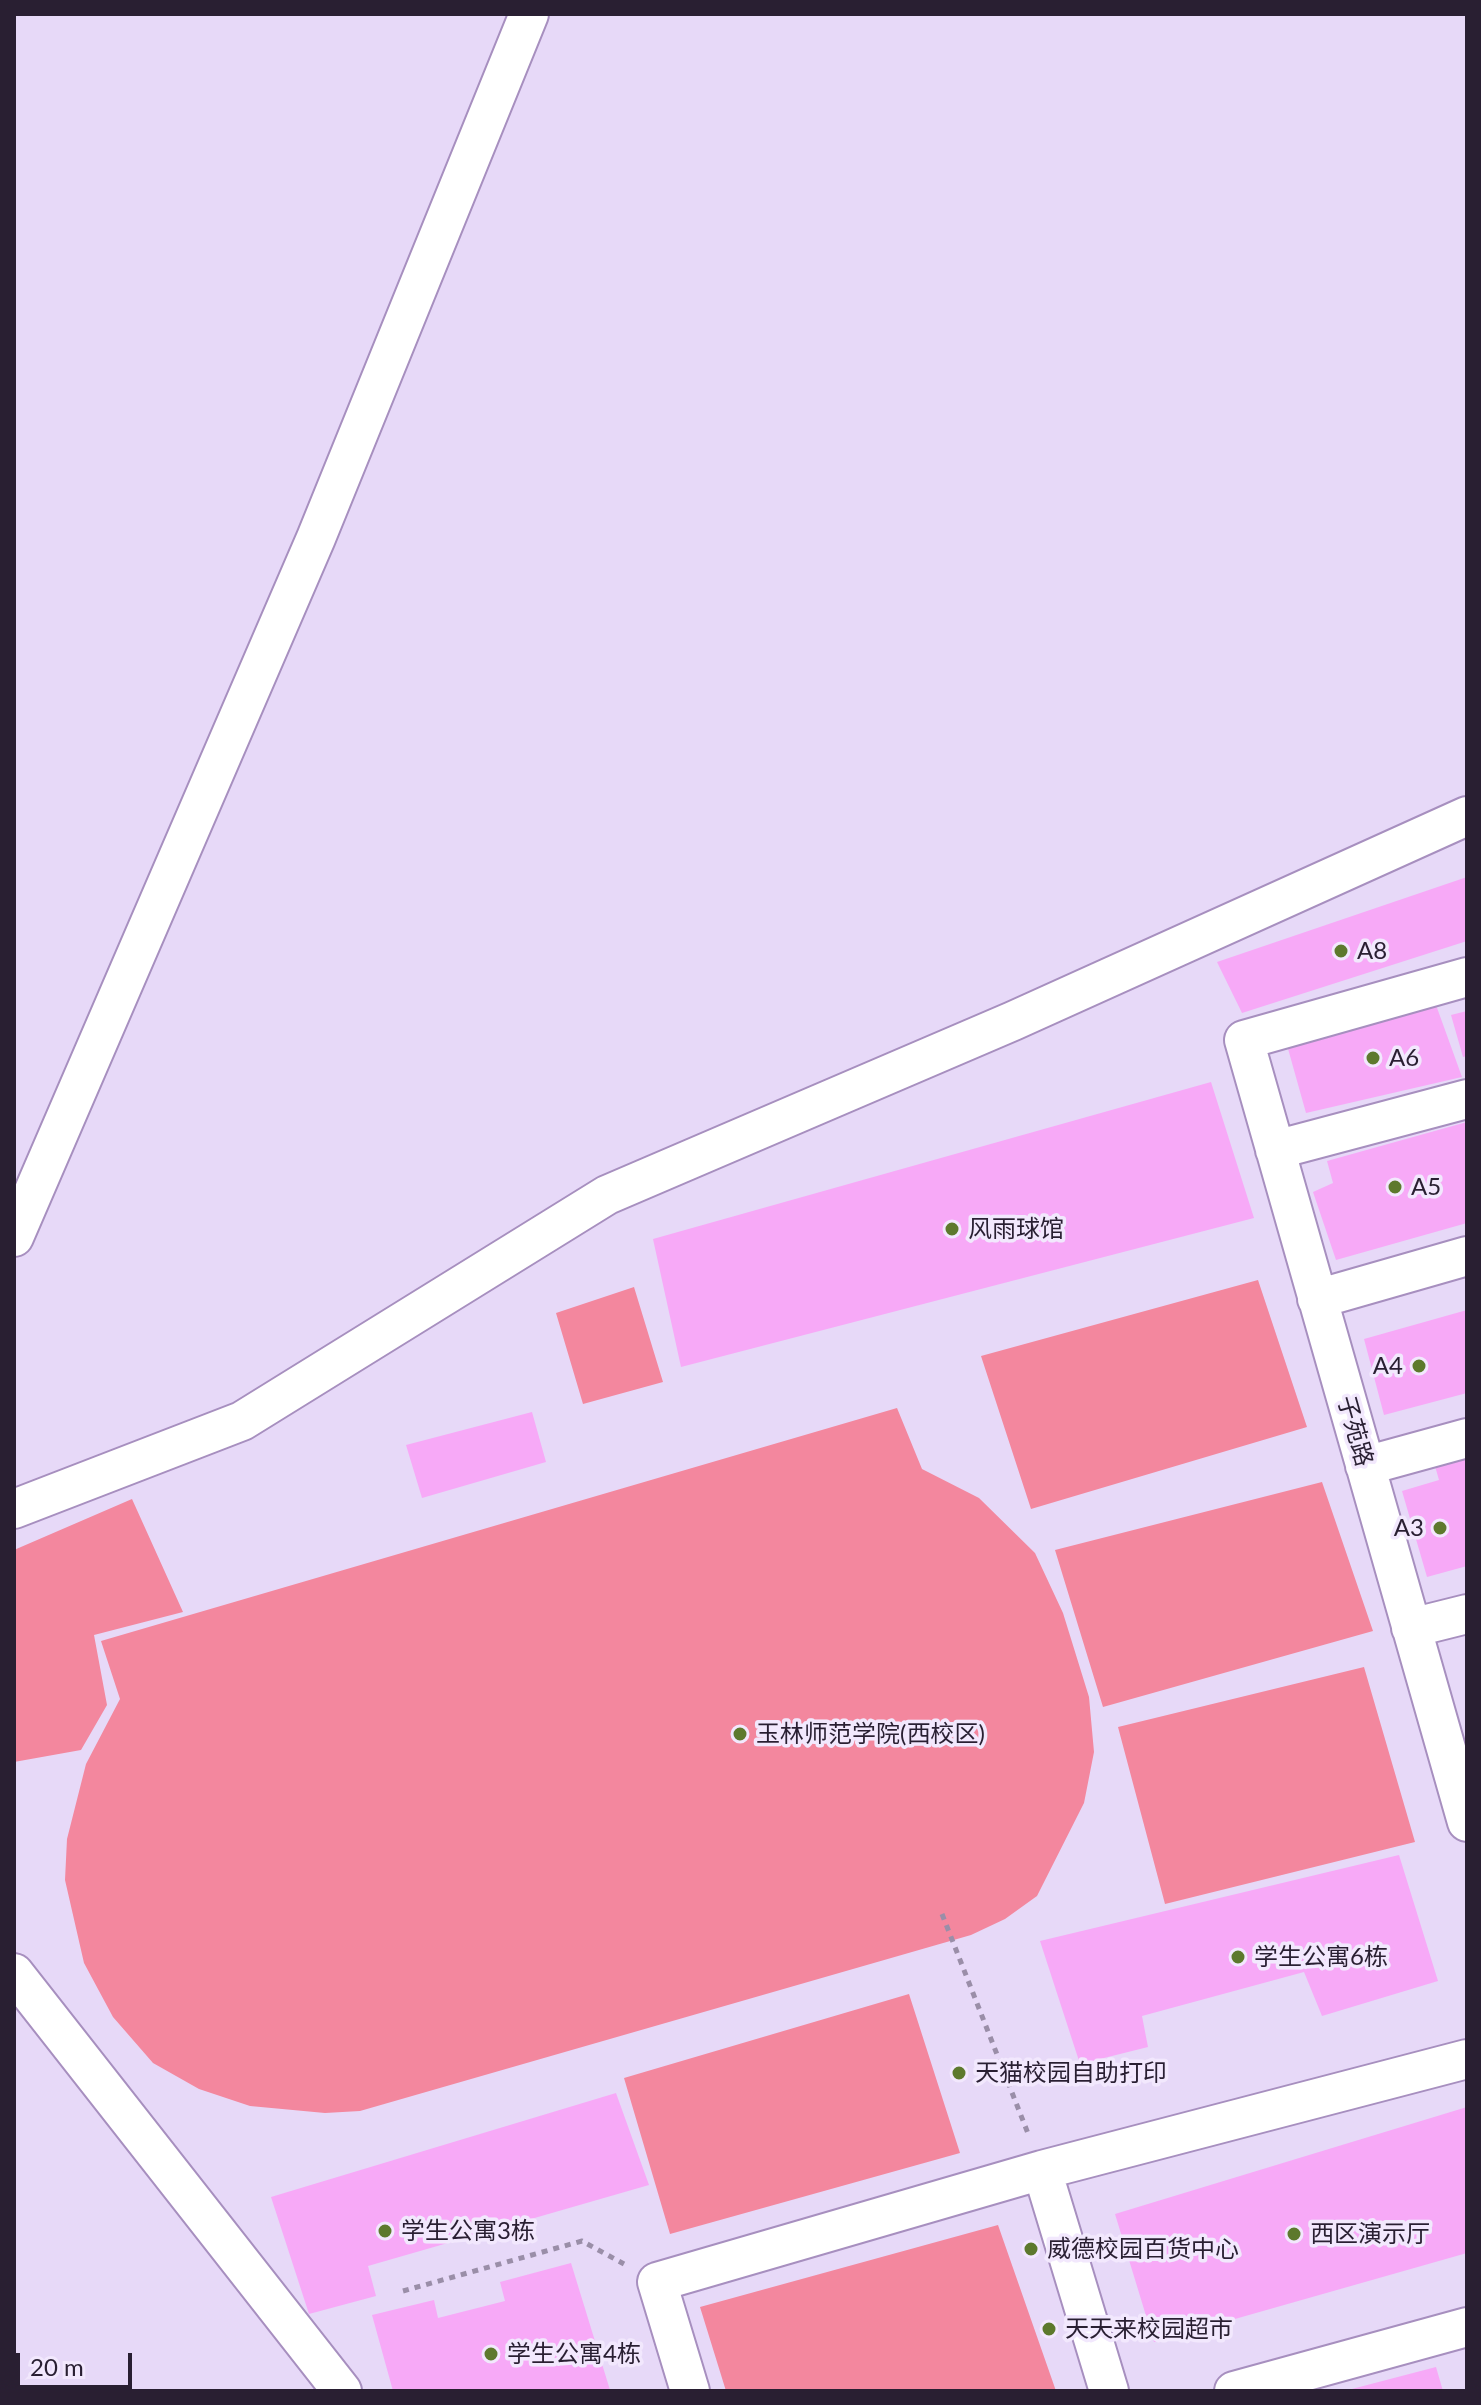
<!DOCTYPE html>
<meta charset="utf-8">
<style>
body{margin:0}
#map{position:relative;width:1481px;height:2405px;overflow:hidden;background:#e7d9f8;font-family:Lato,sans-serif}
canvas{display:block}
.frame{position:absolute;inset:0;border:16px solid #291f32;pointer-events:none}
.scale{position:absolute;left:16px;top:2353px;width:116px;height:36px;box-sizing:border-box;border:4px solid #291f32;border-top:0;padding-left:10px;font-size:24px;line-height:28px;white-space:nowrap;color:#291f32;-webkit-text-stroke:6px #f2e8fd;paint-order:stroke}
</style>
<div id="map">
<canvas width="1481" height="2405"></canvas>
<div class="frame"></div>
<div class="scale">20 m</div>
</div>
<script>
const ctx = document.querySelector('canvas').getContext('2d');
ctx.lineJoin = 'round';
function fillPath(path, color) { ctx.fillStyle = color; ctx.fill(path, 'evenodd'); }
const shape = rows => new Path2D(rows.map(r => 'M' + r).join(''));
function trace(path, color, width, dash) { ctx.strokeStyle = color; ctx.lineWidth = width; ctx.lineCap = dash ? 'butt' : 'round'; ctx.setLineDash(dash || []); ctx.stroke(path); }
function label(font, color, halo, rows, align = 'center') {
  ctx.font = font + ' Lato,"Noto Sans SC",sans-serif'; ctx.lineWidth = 7; ctx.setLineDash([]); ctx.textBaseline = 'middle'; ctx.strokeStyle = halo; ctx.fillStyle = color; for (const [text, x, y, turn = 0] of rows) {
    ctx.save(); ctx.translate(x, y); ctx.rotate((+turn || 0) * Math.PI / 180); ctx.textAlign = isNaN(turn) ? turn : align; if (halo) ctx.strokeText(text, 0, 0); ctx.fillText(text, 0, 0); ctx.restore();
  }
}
fillPath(shape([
 [1258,1280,1307,1427,1031,1509,981,1356],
 [634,1287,663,1382,583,1404,556,1313],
 [897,1408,922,1469,979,1498,1035,1553,1063,1613,1089,1697,1094,1752,1084,1803,1037,1896,1005,1919,971,1935,360,2111,325,2113,250,2106,199,2089,153,2063,113,2017,84,1963,65,1880,67,1839,86,1764,120,1699,101,1641],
 [1322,1482,1373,1631,1103,1707,1055,1550],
 [132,1499,183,1612,94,1635,107,1705,81,1750,14,1762,14,1550],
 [1364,1667,1415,1842,1165,1904,1118,1727],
 [909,1994,960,2153,670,2234,624,2078],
 [998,2225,1056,2391,726,2391,700,2307]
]), '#f3879e');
fillPath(shape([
 [1467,877,1467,941,1242,1013,1217,962],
 [1436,1005,1462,1077,1306,1113,1285,1038],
 [1467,1011,1467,1056,1463,1057,1451,1015],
 [1211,1082,1254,1218,681,1367,653,1239],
 [1467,1122,1467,1223,1336,1260,1313,1192,1333,1183,1327,1161],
 [1467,1310,1467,1393,1384,1415,1364,1339],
 [532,1412,546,1462,422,1498,406,1445],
 [1467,1450,1467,1566,1427,1577,1402,1491,1439,1480,1433,1459],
 [1399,1855,1438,1981,1322,2016,1304,1972,1142,2016,1148,2047,1080,2064,1040,1941],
 [616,2093,649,2185,368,2266,376,2296,309,2314,271,2197],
 [1467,2107,1467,2253,1154,2342,1115,2214],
 [571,2263,610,2390,393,2391,372,2315,434,2300,438,2318,505,2301,500,2282],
 [1436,2367,1443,2391,1348,2391,1348,2390]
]), '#f7a9f7');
const minor = shape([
 [1467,977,1244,1040,1467,1822],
 [1275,1150,1467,1099],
 [14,1237,316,538,529,14],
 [1317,1299,1467,1256],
 [1365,1466,1467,1438],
 [14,1509,242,1421,607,1195,1013,1021,1467,816],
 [1411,1628,1467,1614],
 [14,1973,342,2391],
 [1042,2170,1109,2391],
 [690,2391,657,2282,1042,2170,1467,2059],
 [1234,2391,1467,2327]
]);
trace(minor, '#a78fbf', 42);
trace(shape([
 [942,1914,1029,2136],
 [403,2291,582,2241,624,2264]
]), '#9a8ea8', 5, [6, 6]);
trace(minor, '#fff', 38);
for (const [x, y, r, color] of [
 [1341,951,8,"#5d792d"],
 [1373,1058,8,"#5d792d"],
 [1395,1187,8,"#5d792d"],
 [952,1229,8,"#5d792d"],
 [1419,1366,8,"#5d792d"],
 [1440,1528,8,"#5d792d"],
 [740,1734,8,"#5d792d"],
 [1238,1957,8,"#5d792d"],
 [959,2073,8,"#5d792d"],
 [385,2231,8,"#5d792d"],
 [1294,2234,8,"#5d792d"],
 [1031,2249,8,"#5d792d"],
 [1049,2329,8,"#5d792d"],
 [491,2354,8,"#5d792d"]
]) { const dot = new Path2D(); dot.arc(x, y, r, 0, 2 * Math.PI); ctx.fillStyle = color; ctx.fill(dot); trace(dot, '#f2e8fd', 3); }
label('24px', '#291f32', '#f2e8fd', [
 ["A8",1357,951],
 ["A6",1389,1058],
 ["A5",1411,1187],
 ["风雨球馆",968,1229],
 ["A4",1403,1366,"right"],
 ["A3",1424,1528,"right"],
 ["玉林师范学院(西校区)",756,1734],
 ["学生公寓6栋",1254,1957],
 ["天猫校园自助打印",975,2073],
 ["学生公寓3栋",401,2231],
 ["西区演示厅",1310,2234],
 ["威德校园百货中心",1047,2249],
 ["天天来校园超市",1065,2329],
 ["学生公寓4栋",507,2354]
], 'left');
label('24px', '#291f32', '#f2e8fd', [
 ["子苑路",1355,1431,74]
]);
</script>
